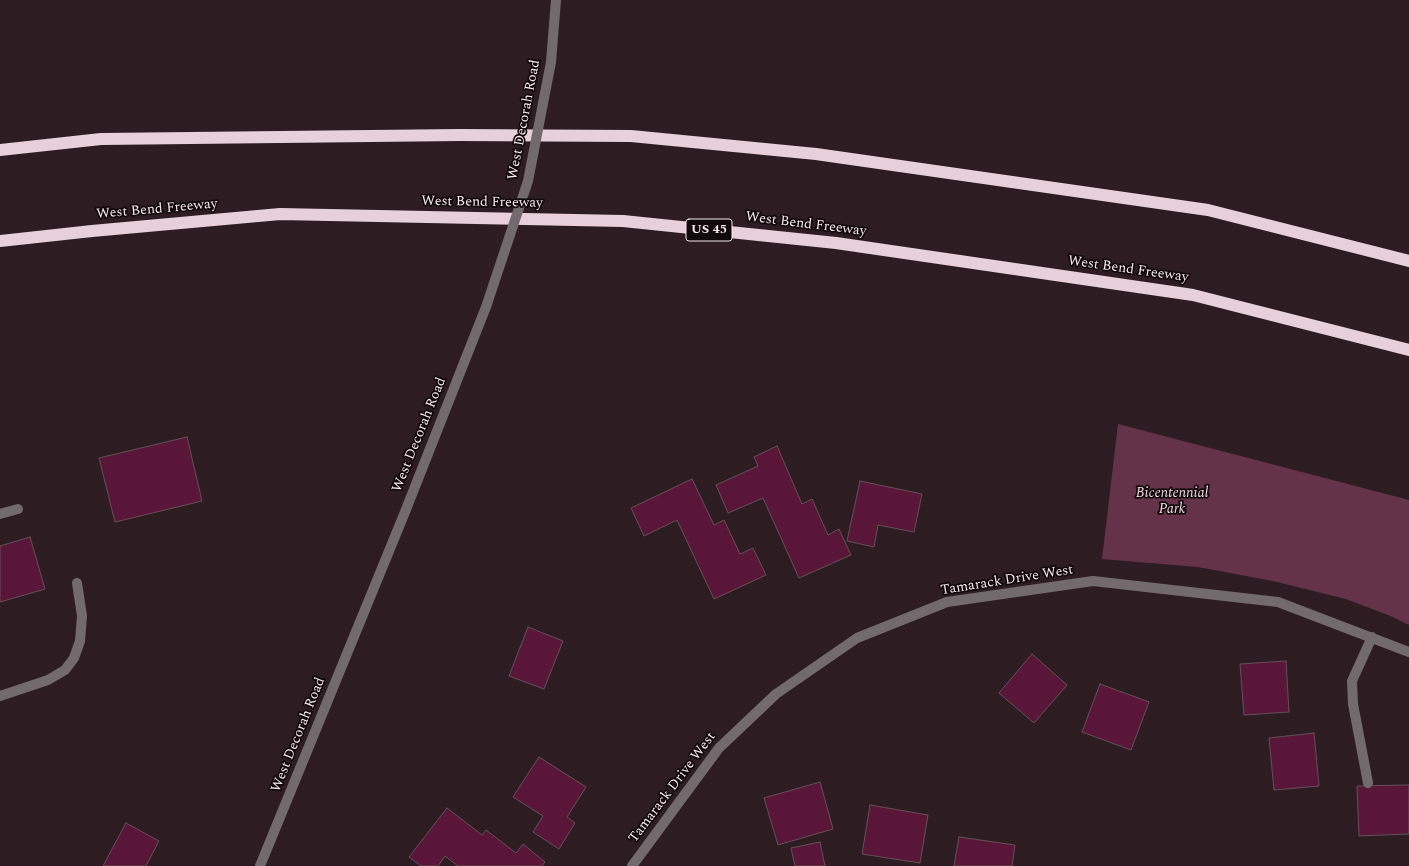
<!DOCTYPE html>
<style>
body{margin:0}
canvas{display:block;background:#2d1d23}
</style>
<canvas width="1409" height="866"></canvas>
<script>
const ctx = document.querySelector('canvas').getContext('2d');
ctx.lineJoin = 'round';
function fillPath(path, color) { ctx.fillStyle = color; ctx.fill(path, 'evenodd'); }
const shape = rows => new Path2D(rows.map(r => 'M' + r).join(''));
function trace(path, color, width, dash) { ctx.strokeStyle = color; ctx.lineWidth = width; ctx.lineCap = dash ? 'butt' : 'round'; ctx.setLineDash(dash || []); ctx.stroke(path); }
function label(font, color, halo, rows, align = 'center') {
  ctx.font = font + ' Spectral,serif'; ctx.lineWidth = 3.5; ctx.setLineDash([]); ctx.textBaseline = 'middle'; ctx.strokeStyle = halo; ctx.fillStyle = color; for (const [text, x, y, turn = 0] of rows) {
    ctx.save(); ctx.translate(x, y); ctx.rotate((+turn || 0) * Math.PI / 180); ctx.textAlign = isNaN(turn) ? turn : align; if (halo) ctx.strokeText(text, 0, 0); ctx.fillText(text, 0, 0); ctx.restore();
  }
}
fillPath(shape([
 [1118,424,1409,500,1409,625,1393,617,1346,599,1273,581,1198,567,1102,559]
]), '#643249');
const building = shape([
 [187,437,202,501,115,522,99,458,187,437],
 [777,446,802,504,812,499,828,535,839,529,851,555,799,578,763,498,728,513,716,485,758,466,754,457,777,446],
 [692,479,714,525,724,520,740,554,753,548,766,575,714,599,677,520,644,536,631,508,692,479],
 [860,481,922,494,914,532,878,525,874,547,847,541,860,481],
 [30,537,45,589,0,602,0,546,30,537],
 [528,627,563,641,544,689,509,676,528,627],
 [1032,654,1067,685,1034,723,999,693,1032,654],
 [1286,661,1289,712,1244,715,1240,664,1286,661],
 [1100,684,1149,702,1131,750,1082,732,1100,684],
 [1314,733,1319,786,1274,790,1269,738,1314,733],
 [539,757,586,787,567,817,575,823,559,849,533,832,543,816,513,797,539,757],
 [820,782,833,829,778,845,764,798,820,782],
 [1409,785,1409,834,1359,836,1357,786,1409,785],
 [870,805,928,815,920,863,862,854,870,805],
 [447,808,482,835,486,830,516,853,523,844,545,862,542,866,458,866,445,856,438,866,421,866,409,857,447,808],
 [126,823,159,841,146,866,103,866,126,823],
 [959,837,1015,845,1012,866,954,866,959,837],
 [820,842,825,866,795,866,791,848,820,842]
]);
fillPath(building, '#5a1639');
trace(building, '#635057', 1);
trace(shape([
 [551,62,556,0],
 [0,514,18,509],
 [0,696,48,680,65,670,74,658,80,641,82,616,77,583],
 [1368,783,1353,704,1352,681,1372,637],
 [260,866,405,512,486,307],
 [632,866,719,748,776,694,857,638,947,602,1093,581,1278,602,1409,652]
]), '#736a6e', 10);
trace(shape([
 [0,150,101,139,460,135,631,136,816,154,1208,210,1409,261],
 [0,241,92,231,280,214,623,221,836,243,1193,295,1409,350]
]), '#e7d0d9', 12);
trace(shape([
 [486,307,528,181,551,62]
]), '#736a6e', 10);
for (const [x, y, w] of [
 [709,230,46]
]) { const box = new Path2D(); box.roundRect(x - w / 2, y - 11, w, 22, 3); ctx.fillStyle = '#11090c'; ctx.fill(box); trace(box, '#f6e9ee', 1); }
label('bold 13px', '#f6e9ee', null, [
 ["US 45",709,230]
]);
label('14px', '#f6e9ee', '#11090c', [
 ["West Decorah Road",525,120,-79],
 ["West Bend Freeway",482,203,1],
 ["West Bend Freeway",157,210,-5],
 ["West Bend Freeway",806,225,7],
 ["West Bend Freeway",1128,270,8],
 ["West Decorah Road",420,435,-68],
 ["Tamarack Drive West",1007,581,-9],
 ["West Decorah Road",299,735,-68],
 ["Tamarack Drive West",673,788,-53]
]);
label('italic 14px', '#f2dce4', '#11090c', [
 ["Bicentennial",1172,494],
 ["Park",1172,510]
]);
</script>
